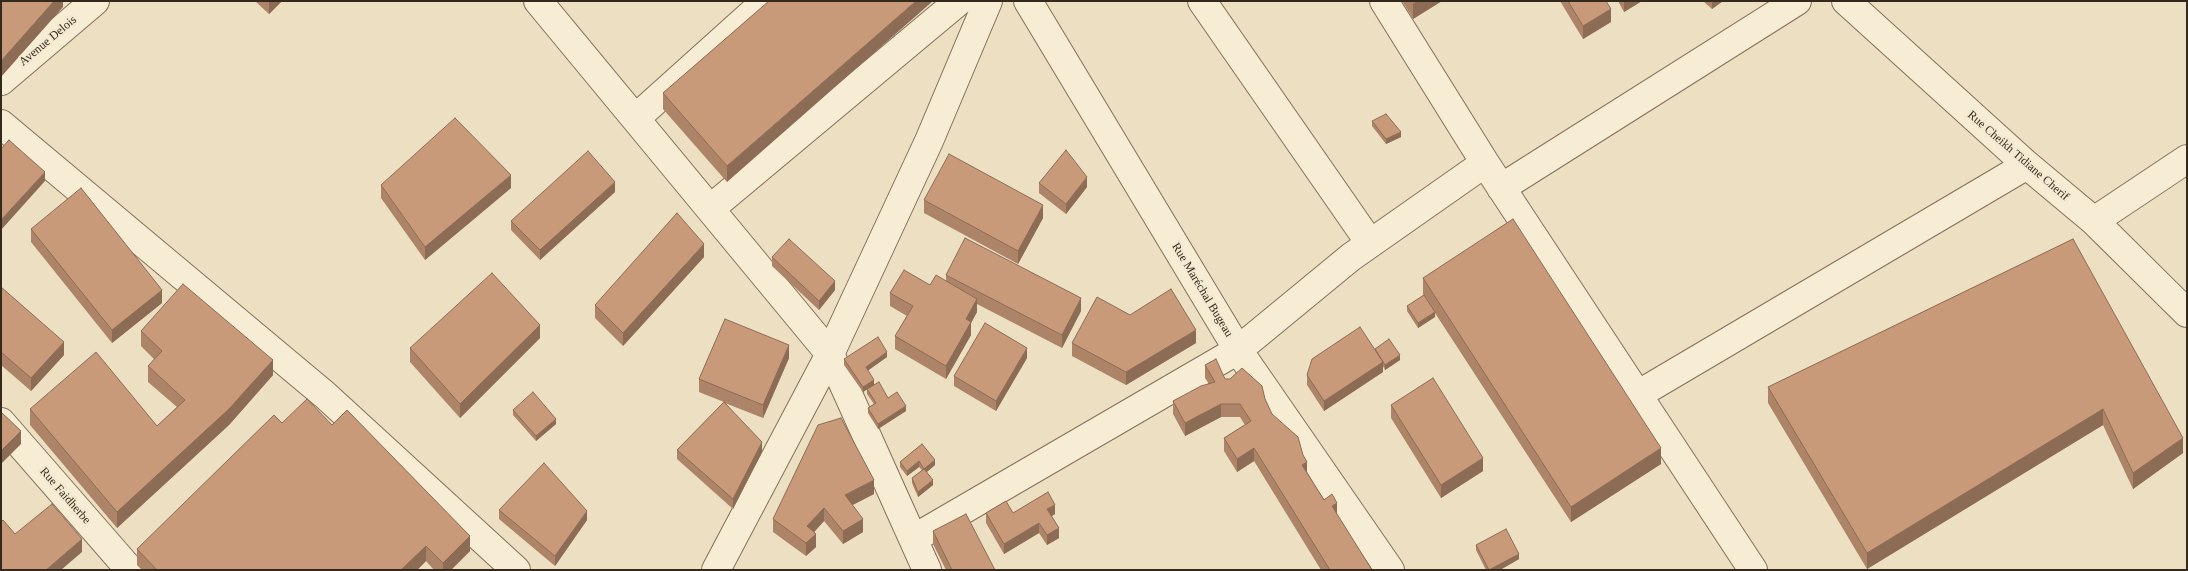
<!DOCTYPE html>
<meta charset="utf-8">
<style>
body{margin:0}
#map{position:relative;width:2188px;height:571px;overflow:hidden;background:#ecdfc2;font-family:"Times New Roman",serif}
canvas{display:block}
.frame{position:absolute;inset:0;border:2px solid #35291d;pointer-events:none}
</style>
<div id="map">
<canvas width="2188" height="571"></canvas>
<div class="frame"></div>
</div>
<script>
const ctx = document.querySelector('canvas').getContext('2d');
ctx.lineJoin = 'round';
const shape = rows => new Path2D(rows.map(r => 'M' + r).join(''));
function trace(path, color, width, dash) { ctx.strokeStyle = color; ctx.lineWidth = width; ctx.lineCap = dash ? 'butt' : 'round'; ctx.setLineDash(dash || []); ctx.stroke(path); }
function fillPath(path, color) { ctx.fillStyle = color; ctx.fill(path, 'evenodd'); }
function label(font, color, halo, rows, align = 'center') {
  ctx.font = font + ' "Times New Roman",serif'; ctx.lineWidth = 5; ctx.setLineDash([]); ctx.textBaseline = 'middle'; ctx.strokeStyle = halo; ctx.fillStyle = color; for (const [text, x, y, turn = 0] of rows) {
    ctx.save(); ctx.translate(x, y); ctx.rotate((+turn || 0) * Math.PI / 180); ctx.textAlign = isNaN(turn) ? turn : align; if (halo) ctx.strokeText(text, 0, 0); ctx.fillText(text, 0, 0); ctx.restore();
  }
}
const minor = shape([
 [538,1,830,354,927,570],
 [1028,1,1238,350,1390,570],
 [1202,1,1370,243],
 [1384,1,1485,163,1753,570],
 [1846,1,2027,165,2094,221,2187,313],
 [1,81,95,1],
 [636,118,766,1],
 [1,124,325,395,516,570],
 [1501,188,1797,1],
 [710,209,959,1],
 [2094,221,2187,159],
 [1639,394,2027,165],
 [1,422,130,570],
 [913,539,1238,350,1351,257,1485,163],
 [716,570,830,354,929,141,988,1]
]);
trace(minor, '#85705a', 30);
trace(minor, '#f7edd4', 28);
fillPath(shape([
 [255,1,282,1,269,14],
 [769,1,727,182,663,109,663,93],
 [1402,1,1442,1,1413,19],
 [1560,1,1606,1,1611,22,1583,39],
 [1618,1,1642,1,1624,12],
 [1703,1,1723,1,1712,9],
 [1372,121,1401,137,1386,144,1372,126],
 [1039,183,1087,187,1066,214,1039,193],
 [381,185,511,188,425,260,381,198],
 [615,192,540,260,511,230,511,221],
 [924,200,1043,218,1018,264,924,213],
 [31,229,162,303,112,343,31,242],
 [2073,239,2183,453,2133,489,2103,425,1867,569,1768,403,1768,387],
 [704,257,623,346,595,318,595,305],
 [772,257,835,290,819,310,772,266],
 [946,275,1081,311,1062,348,977,304,977,312,971,323,971,335,946,379,895,349,895,336,907,316,890,306,890,293,946,281],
 [1423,278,1661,464,1571,522,1435,313,1435,317,1418,328,1407,311,1407,306,1424,295,1423,294],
 [1,287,64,355,31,391,1,365],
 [1130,315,1196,343,1126,385,1072,356,1072,343],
 [141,331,273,375,229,425,117,528,30,425,30,409,157,426,177,407,148,382,148,366,154,359,141,346],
 [540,338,460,418,410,362,410,348],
 [1375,349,1400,360,1385,370,1383,366,1383,372,1324,411,1307,385,1307,375,1375,350],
 [887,357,868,370,874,385,888,398,906,411,878,429,868,413,868,408,874,404,867,394,867,389,863,392,844,365,844,359],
 [789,358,763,418,725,403,762,452,733,509,677,459,677,450,724,402,699,392,699,379],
 [1027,358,996,411,954,386,954,376],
 [1205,365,1225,379,1265,399,1272,414,1324,500,1337,515,1372,570,1321,570,1254,461,1237,472,1224,451,1224,438,1245,425,1240,417,1221,417,1185,436,1173,414,1173,401,1209,384,1205,378],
 [1391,405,1483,471,1441,498,1391,418],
 [513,410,556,424,536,441,513,415],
 [282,423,332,425,470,551,451,570,434,570,426,561,417,570,142,570,137,565,137,549],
 [922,444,935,465,927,472,933,485,918,497,912,483,912,478,922,470,919,467,907,476,900,467,900,462],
 [874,494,852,505,863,532,843,544,824,521,814,532,816,547,806,556,773,532,773,519],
 [499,510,587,520,555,566,499,519],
 [986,513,1013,513,1055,514,1052,516,1059,538,1047,545,1039,533,1004,554,986,523],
 [933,531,995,570,946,570,933,544],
 [1476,545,1519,559,1500,570,1486,570,1476,550]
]), '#ad8468');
fillPath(shape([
 [54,1,63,1,63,7,1,77,1,61],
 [269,1,282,1,269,14],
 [916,1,933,1,727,182,727,166],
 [1417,1,1442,1,1413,19,1413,4],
 [1624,1,1642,1,1624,12],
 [1712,1,1723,1,1712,9],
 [1611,9,1611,22,1583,39,1583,26],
 [1401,132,1401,137,1386,144,1386,139],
 [45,172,45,181,1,230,1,220],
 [511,175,511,188,425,260,425,247],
 [1087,177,1087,187,1066,214,1066,204],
 [615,182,615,192,540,260,540,250],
 [1043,205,1043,218,1018,264,1018,251],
 [704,244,704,257,623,346,623,333],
 [835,281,835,290,819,310,819,301],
 [162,290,162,303,112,343,112,330],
 [1081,298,1081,311,1062,348,1062,335],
 [977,299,977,312,971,323,971,335,946,379,946,366,966,319],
 [1435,312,1435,317,1418,328,1418,323],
 [540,325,540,338,460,418,460,404],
 [1196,330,1196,343,1126,385,1126,372],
 [64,342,64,355,31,391,31,378],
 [789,345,789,358,763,418,763,405],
 [1027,348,1027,358,996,411,996,401],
 [887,352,887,357,866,372,866,367],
 [1400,355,1400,360,1385,370,1385,365],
 [273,360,273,375,229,425,117,528,117,512],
 [1383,362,1383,372,1324,411,1324,401],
 [874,380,874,385,863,392,863,387],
 [1221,404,1221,417,1185,436,1185,423],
 [906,406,906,411,878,429,878,424],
 [2103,409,2103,425,1867,569,1867,553],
 [556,419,556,424,536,441,536,436],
 [21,431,21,444,1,464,1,451],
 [2183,438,2183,453,2133,489,2133,473],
 [762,442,762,452,733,509,733,499],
 [1254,448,1254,461,1237,472,1237,459],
 [1661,448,1661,464,1571,522,1571,507],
 [1483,458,1483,471,1441,498,1441,485],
 [935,460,935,465,924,474,924,469],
 [919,461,919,467,907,476,907,471],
 [1307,462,1307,475,1302,465],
 [874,480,874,494,845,509,845,495],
 [933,480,933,485,918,497,918,492],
 [1337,503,1337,516,1332,506],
 [1055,505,1055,514,1047,519,1047,509],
 [824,508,824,521,807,540,807,526],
 [587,511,587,520,555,566,555,556],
 [863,519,863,532,843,544,843,531],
 [1039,523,1039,533,1004,554,1004,544],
 [1059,528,1059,538,1047,545,1047,535],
 [816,534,816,547,806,556,806,543],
 [470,536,470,551,451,570,443,570,443,563],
 [82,539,82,552,61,570,46,570],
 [426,546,426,561,417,570,401,570],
 [1519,554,1519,559,1500,570,1490,570]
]), '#8d6c55');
const building = shape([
 [1,1,54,1,1,61,1,1],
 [769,1,916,1,727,166,663,93,769,1],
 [1568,1,1606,1,1611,9,1583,26,1568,1],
 [1386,114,1401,132,1386,139,1372,121,1386,114],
 [455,118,511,175,425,247,381,185,455,118],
 [9,140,45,172,1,220,1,149,9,140],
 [1066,150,1087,177,1066,204,1039,183,1066,150],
 [588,151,615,182,540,250,511,221,588,151],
 [949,154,1043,205,1018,251,924,200,949,154],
 [81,188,162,290,112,330,31,229,81,188],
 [677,213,704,244,623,333,595,305,677,213],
 [1513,219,1661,448,1571,507,1423,278,1513,219],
 [965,238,1081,298,1062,335,946,275,965,238],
 [789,239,835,281,819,301,772,257,789,239],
 [2073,239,2183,438,2133,473,2103,409,1867,553,1768,387,2073,239],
 [904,270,930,285,936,275,977,299,966,319,971,322,946,366,895,336,913,306,890,293,904,270],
 [492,273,540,325,460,404,410,348,492,273],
 [183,284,273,360,229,409,117,512,30,409,96,352,157,426,185,400,148,366,162,351,141,331,183,284],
 [1,287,64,342,31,378,1,352,1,287],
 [1171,289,1196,330,1126,372,1072,343,1097,297,1130,315,1171,289],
 [1424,295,1435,312,1418,323,1407,306,1424,295],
 [725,319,789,345,763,405,699,379,725,319],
 [985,323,1027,348,996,401,954,376,985,323],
 [1360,327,1383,362,1324,401,1307,375,1312,359,1360,327],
 [878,337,887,352,866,367,874,380,863,387,844,359,878,337],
 [1389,339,1400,355,1385,365,1375,349,1389,339],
 [1216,359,1225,379,1230,379,1242,368,1262,386,1265,399,1272,414,1298,437,1303,455,1307,462,1302,465,1324,500,1332,494,1337,503,1332,506,1372,570,1330,570,1254,448,1237,459,1224,438,1251,421,1240,404,1221,404,1185,423,1173,401,1201,386,1215,382,1205,365,1216,359],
 [1433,378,1483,458,1441,485,1391,405,1433,378],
 [879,382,888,398,897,392,906,406,878,424,868,408,876,403,867,389,879,382],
 [533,392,556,419,536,436,513,410,533,392],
 [307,399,332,425,347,410,470,536,443,563,426,546,401,570,157,570,137,549,274,415,282,423,307,399],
 [724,402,762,442,733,499,677,450,724,402],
 [1,412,21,431,1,451,1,412],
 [841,418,874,480,845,495,863,519,843,531,824,508,807,526,816,534,806,543,773,519,818,425,841,418],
 [922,444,935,460,924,469,919,461,907,471,900,462,922,444],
 [544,463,587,511,555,556,499,510,544,463],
 [924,469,933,480,918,492,912,478,924,469],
 [1048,492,1055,505,1047,509,1059,528,1047,535,1039,523,1004,544,986,513,1006,501,1013,513,1048,492],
 [52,504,82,539,46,570,1,570,1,522,3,520,15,534,52,504],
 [966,514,995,570,952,570,933,531,966,514],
 [1506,529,1519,554,1489,570,1476,545,1506,529]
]);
fillPath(building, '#c99a79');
trace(building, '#8d6c55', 1);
label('12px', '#35291d', '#f4ead1', [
 ["Avenue Delois",48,41,-40],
 ["Rue Cheikh Tidiane Cherif",2018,156,41],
 ["Rue Maréchal Bugeau",1202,290,59],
 ["Rue Faidherbe",65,496,49]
]);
</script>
